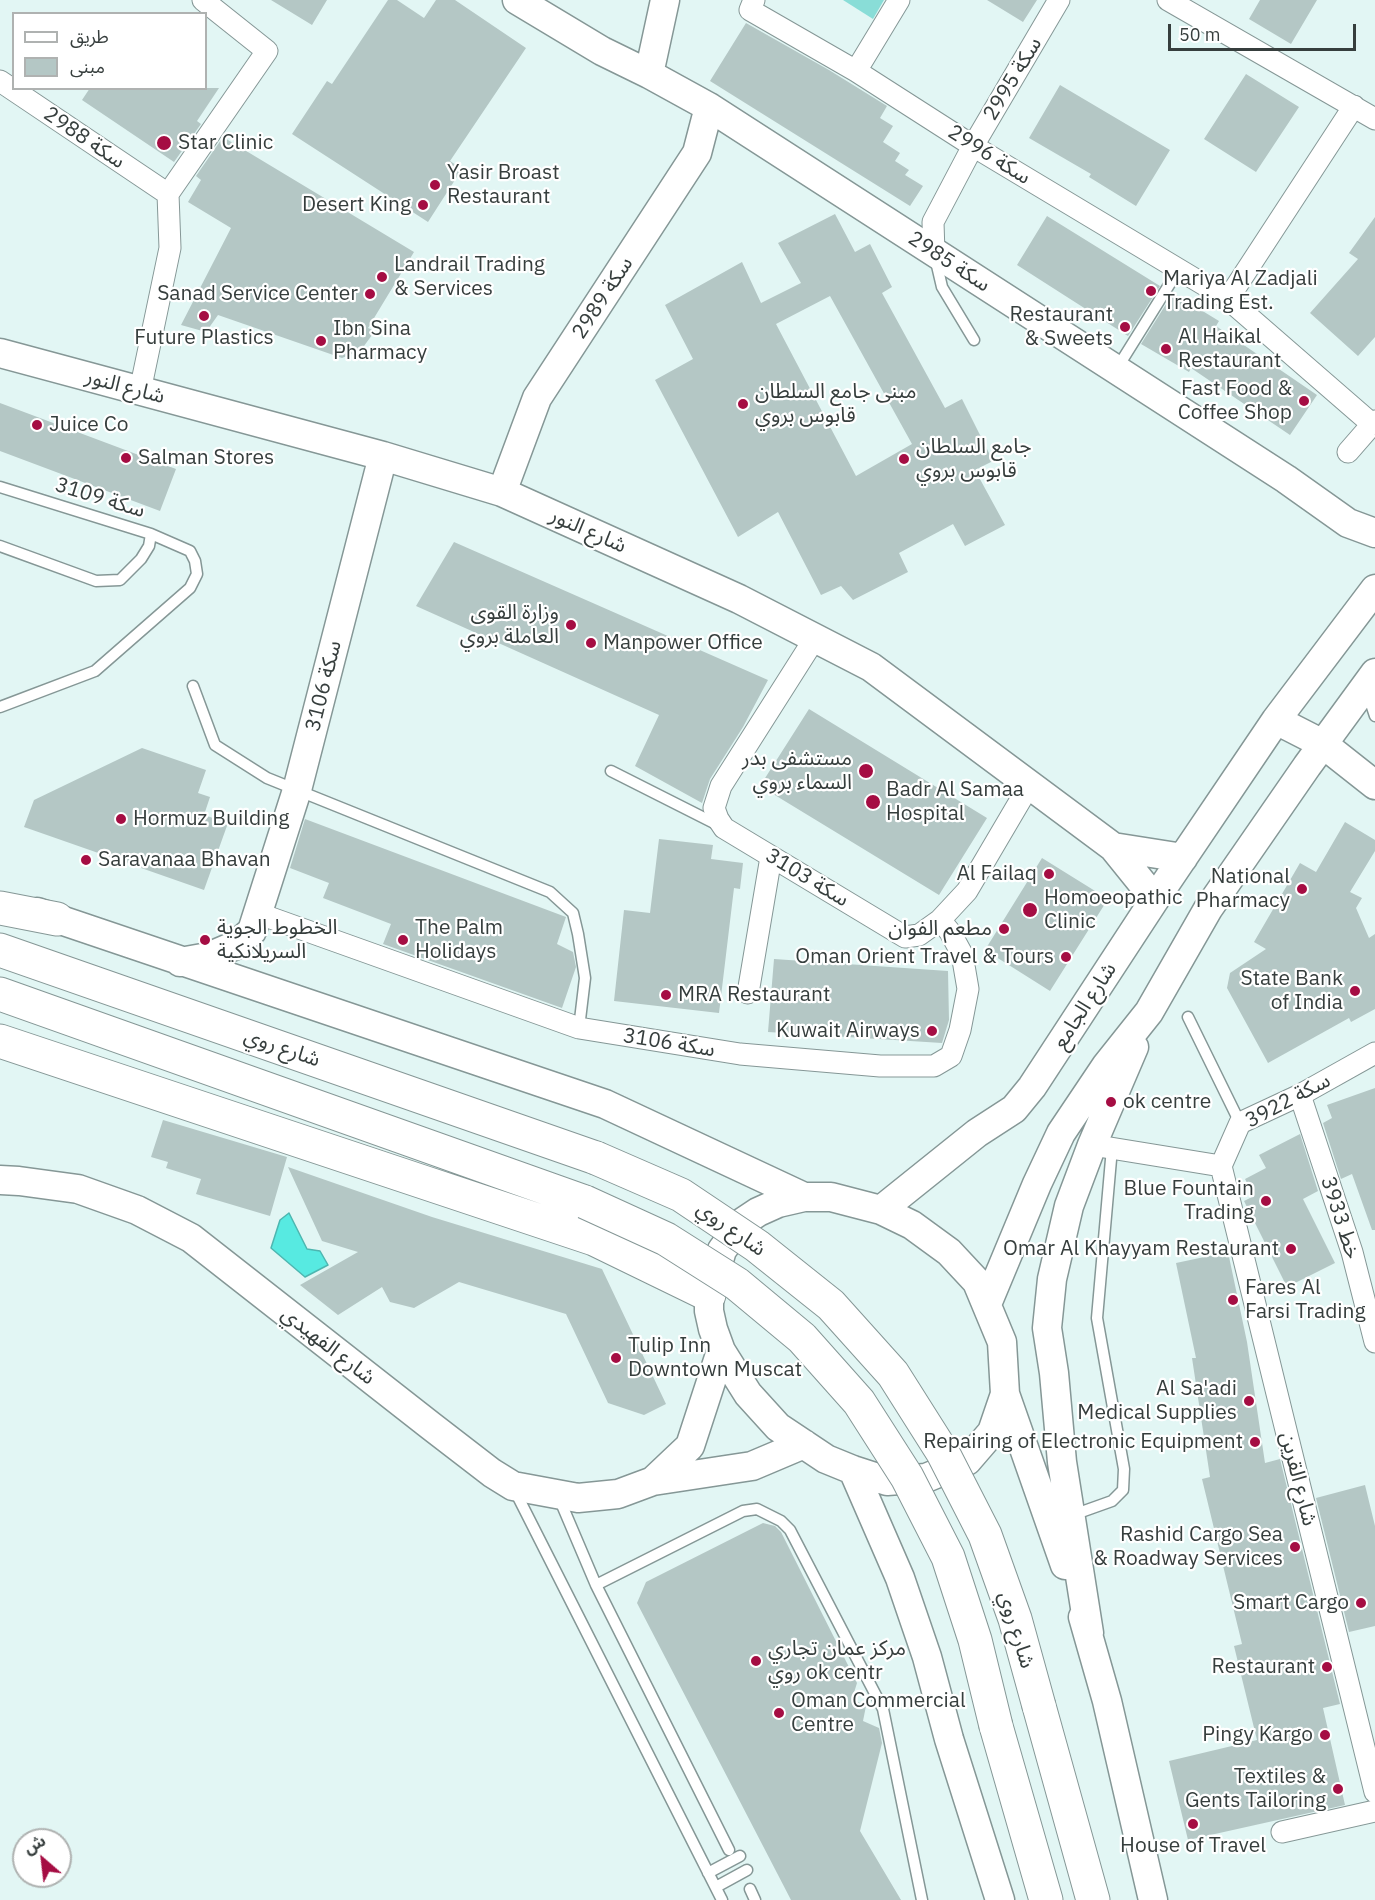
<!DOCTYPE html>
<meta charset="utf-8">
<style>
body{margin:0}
#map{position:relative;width:1375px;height:1900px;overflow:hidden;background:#e2f6f4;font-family:"IBM Plex Sans","Noto Sans Arabic",sans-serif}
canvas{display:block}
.legend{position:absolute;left:12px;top:12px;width:195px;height:78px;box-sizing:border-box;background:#fff;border:2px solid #afb2b1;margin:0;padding:8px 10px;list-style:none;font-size:18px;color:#363e3d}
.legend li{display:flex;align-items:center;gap:12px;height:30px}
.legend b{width:30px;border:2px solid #afb2b1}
.north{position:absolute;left:12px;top:1828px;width:60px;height:60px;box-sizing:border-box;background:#fff;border:2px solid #afb2b1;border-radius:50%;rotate:332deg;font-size:16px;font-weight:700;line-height:24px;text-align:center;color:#363e3d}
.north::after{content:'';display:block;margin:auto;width:21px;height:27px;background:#a50d43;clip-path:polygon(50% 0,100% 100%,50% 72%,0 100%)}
.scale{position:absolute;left:1168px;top:24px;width:188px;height:27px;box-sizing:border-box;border:3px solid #363e3d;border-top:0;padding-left:8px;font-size:18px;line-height:21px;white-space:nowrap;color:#363e3d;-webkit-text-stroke:4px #fff;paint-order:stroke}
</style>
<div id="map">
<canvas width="1375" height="1900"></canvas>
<ul class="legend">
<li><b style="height:8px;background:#fff"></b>طريق</li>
<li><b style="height:16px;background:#b4c7c5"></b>مبنى</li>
</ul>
<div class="north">ش</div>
<div class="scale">50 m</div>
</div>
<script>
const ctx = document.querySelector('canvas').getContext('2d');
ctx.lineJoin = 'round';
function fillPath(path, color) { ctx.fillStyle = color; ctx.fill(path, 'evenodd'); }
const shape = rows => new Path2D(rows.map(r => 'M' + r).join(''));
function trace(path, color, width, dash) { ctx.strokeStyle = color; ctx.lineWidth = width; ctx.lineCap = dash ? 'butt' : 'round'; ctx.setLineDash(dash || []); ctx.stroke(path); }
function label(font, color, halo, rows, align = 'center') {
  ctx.font = font + ' "IBM Plex Sans","Noto Sans Arabic",sans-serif'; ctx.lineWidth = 4.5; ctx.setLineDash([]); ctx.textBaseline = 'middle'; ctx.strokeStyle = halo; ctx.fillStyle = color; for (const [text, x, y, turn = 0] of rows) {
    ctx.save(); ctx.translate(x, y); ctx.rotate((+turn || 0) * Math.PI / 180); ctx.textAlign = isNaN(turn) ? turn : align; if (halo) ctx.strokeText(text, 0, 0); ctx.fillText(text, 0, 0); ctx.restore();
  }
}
fillPath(shape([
 [843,0,884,0,873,19]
]), '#89ddd7');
const water = shape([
 [289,1213,307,1249,320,1251,328,1265,305,1277,271,1248,280,1220,289,1213]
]);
fillPath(water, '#57eae1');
trace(water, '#4db6b0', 1.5);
fillPath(shape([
 [271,0,327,0,312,25],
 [388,0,397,0,424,18,436,0,455,0,526,48,450,161,462,169,428,222,292,134,327,81,332,84],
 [987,0,1037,0,1023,22],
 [1260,0,1317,0,1291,44,1249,19],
 [746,23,829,70,887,106,880,118,893,126,883,142,900,153,895,161,909,170,905,175,923,186,910,206,710,81],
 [1246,74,1299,107,1256,172,1204,139],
 [1060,85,1170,150,1136,206,1089,177,1091,174,1029,138],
 [90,88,219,88,197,121,201,124,174,162,82,100],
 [223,137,414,252,368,328,375,331,361,350,342,358,218,315,206,332,181,325,231,228,188,202,201,180,196,176],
 [835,214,855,252,870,244,892,287,882,293,945,408,962,399,993,461,975,470,1005,525,965,546,953,524,899,553,908,572,853,600,841,586,821,595,778,512,738,537,655,380,693,359,665,305,742,262,761,303,801,283,778,243],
 [830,296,912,444,856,476,776,324],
 [1047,216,1160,286,1128,336,1017,265],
 [1375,217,1375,337,1358,356,1310,313,1358,259,1349,253],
 [1173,293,1219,321,1216,326,1317,395,1290,435,1191,368,1189,372,1141,344],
 [0,403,176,469,160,511,0,451],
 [454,542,768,680,743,727,710,779,702,803,635,766,659,715,416,606],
 [809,709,987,818,939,895,760,786],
 [142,748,206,770,198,793,210,797,204,815,228,823,204,890,24,827,34,800],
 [305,819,566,917,557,944,573,952,576,967,562,1008,383,944,391,924,323,898,329,883,290,868],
 [1345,822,1375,840,1375,851,1350,892,1362,898,1356,908,1369,938,1375,934,1375,1009,1351,1022,1349,1018,1268,1063,1227,988,1230,973,1266,949,1254,942,1300,863,1316,872],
 [659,839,713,845,711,859,743,863,740,889,734,888,719,1013,614,1001,624,910,650,913],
 [1042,858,1108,899,1050,991,985,950],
 [774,959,948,971,949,1020,942,1043,768,1032],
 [1375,1088,1375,1230,1372,1230,1352,1174,1341,1179,1323,1123,1332,1118,1327,1105],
 [163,1120,287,1157,270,1216,196,1194,201,1179,166,1168,168,1162,151,1157],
 [1300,1134,1318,1191,1303,1199,1335,1263,1287,1287,1244,1201,1254,1196,1245,1179,1266,1168,1259,1155],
 [288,1167,432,1217,602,1269,666,1404,644,1415,608,1403,566,1314,459,1282,414,1308,390,1302,382,1287,338,1315,300,1285,358,1252,322,1241],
 [1228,1252,1247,1342,1265,1463,1280,1459,1340,1704,1323,1708,1345,1805,1188,1840,1169,1761,1257,1740,1234,1646,1242,1644,1202,1479,1210,1477,1192,1358,1196,1358,1176,1263],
 [1365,1485,1375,1526,1375,1626,1349,1632,1316,1498],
 [763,1523,775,1526,781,1532,857,1683,852,1699,866,1706,863,1721,879,1728,882,1743,860,1831,901,1900,791,1900,637,1603,646,1582]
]), '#b4c7c5');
const lane = shape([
 [935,257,942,287,974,340],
 [1116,370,1179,269],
 [0,487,151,534,190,551,195,561,197,574,190,588,95,671,0,707],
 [0,546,96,581,120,580,141,559,149,546,151,534],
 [193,686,215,745,267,778,550,892,573,913,578,934,585,978,579,1028],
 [1372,690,1370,701,1375,716],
 [611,771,718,825],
 [1188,1017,1240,1123],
 [515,1491,722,1900],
 [559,1498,596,1585,729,1850],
 [1070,1516,1112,1501,1123,1490,1124,1469,1097,1318,1112,1148],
 [596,1585,743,1511,757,1509,781,1521,790,1530,883,1709,922,1900],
 [708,1873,740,1856],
 [716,1887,747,1870],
 [750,1889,755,1900]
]);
const street = shape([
 [754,0,750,10,856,71,973,146,1228,299,1372,424],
 [1168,0,1375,119],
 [856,71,899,0],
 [0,81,168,194],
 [934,253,933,222,973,146,1059,0],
 [1228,299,1354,106],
 [140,391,170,248,168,194,267,51,203,0],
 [1348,452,1375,421],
 [815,638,721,786,714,808,718,819,724,828,905,937,919,935,940,920,967,891,1030,784],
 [257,913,579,1028,740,1054,880,1066,934,1066,951,1056,960,1030,968,989,962,954,950,932,940,920],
 [748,993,771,857],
 [1300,1095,1352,1252,1375,1342],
 [1092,1145,1221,1166],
 [1221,1166,1375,1792],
 [1221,1166,1240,1123,1300,1095,1375,1053],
 [1282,1832,1375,1811]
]);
const secondary = shape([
 [517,0,602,51,649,74,709,107,1286,479,1348,523,1375,533],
 [649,74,665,0],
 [0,353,383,456,502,492,739,599,871,667,1113,847,1155,899],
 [502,492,537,398,697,153,709,107],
 [1276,720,1323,744,1375,785],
 [1113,847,1183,858],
 [37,912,605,1104,804,1197],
 [180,962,208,957,236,945,252,931,297,790,383,456],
 [0,1180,19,1181,78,1189,137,1210,191,1238,431,1426,492,1473,513,1486,578,1498,618,1494,653,1481,752,1466,804,1444],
 [804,1197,831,1197,881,1210,912,1225,949,1252,977,1282,1002,1342,1005,1394,992,1432,967,1461,926,1478,887,1481,853,1470,826,1459,778,1427,748,1394,721,1351,713,1329,709,1311,709,1295,722,1250,743,1222,758,1212,778,1203,804,1197],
 [881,1210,977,1133,1014,1109,1032,1087,1155,899,1276,720,1375,589],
 [987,1304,1037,1184,1061,1133,1106,1066,1149,1012,1208,909,1307,766,1375,673],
 [1005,1394,1065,1565],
 [853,1470,900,1578,927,1657,949,1739,1000,1900],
 [653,1481,690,1446,721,1351],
 [1083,1617,1107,1701,1153,1900],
 [1089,1633,1062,1462,1054,1373,1047,1328,1052,1279,1069,1206,1092,1145,1134,1047]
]);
const primary = shape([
 [0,908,57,919],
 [0,950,596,1158],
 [0,994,585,1202],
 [0,1041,594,1239,709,1295],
 [1039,1706,1093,1900],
 [996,1726,1046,1900]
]);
trace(lane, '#859796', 13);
trace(street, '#859796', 23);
trace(secondary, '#859796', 31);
trace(primary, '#859796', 35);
trace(lane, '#fff', 10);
trace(street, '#fff', 21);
trace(secondary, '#fff', 28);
trace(primary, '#fff', 33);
const primaryBridge = shape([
 [596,1158,681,1195,757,1246,831,1305,893,1374,943,1453,985,1535,1015,1619,1039,1706],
 [585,1202,666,1239,737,1284,802,1338,859,1402,907,1477,948,1557,975,1640,996,1726]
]);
trace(primaryBridge, '#859796', 35, []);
trace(primaryBridge, '#fff', 33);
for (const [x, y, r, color] of [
 [164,143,8,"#a50d43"],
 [435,185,6,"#a50d43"],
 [423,205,6,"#a50d43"],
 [382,277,6,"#a50d43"],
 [1151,291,6,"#a50d43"],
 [370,294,6,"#a50d43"],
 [204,316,6,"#a50d43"],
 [1125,327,6,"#a50d43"],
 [321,341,6,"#a50d43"],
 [1166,349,6,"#a50d43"],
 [1304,401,6,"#a50d43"],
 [743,404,6,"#a50d43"],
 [37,425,6,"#a50d43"],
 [126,458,6,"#a50d43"],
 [904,459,6,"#a50d43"],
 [571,625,6,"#a50d43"],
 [591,643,6,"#a50d43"],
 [866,771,8,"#a50d43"],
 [873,802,8,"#a50d43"],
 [121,819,6,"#a50d43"],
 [86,860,6,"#a50d43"],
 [1049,874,6,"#a50d43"],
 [1302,889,6,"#a50d43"],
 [1030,910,8,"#a50d43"],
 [1004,929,6,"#a50d43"],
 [205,940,6,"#a50d43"],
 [403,940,6,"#a50d43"],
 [1066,957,6,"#a50d43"],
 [1355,991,6,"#a50d43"],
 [666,995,6,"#a50d43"],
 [932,1031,6,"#a50d43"],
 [1111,1102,6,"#a50d43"],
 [1266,1201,6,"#a50d43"],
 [1291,1249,6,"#a50d43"],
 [1233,1300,6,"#a50d43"],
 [616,1358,6,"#a50d43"],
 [1249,1401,6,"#a50d43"],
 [1255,1442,6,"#a50d43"],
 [1295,1547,6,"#a50d43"],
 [1361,1603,6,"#a50d43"],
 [756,1661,6,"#a50d43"],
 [1327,1667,6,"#a50d43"],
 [779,1713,6,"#a50d43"],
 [1325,1735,6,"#a50d43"],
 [1338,1789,6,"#a50d43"],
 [1193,1824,6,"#a50d43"]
]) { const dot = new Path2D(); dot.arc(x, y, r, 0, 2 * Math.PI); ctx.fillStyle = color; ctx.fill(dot); trace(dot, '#fff', 2); }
label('21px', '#363e3d', '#fff', [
 ["سكة 2995",1013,79,-59],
 ["سكة 2988",84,138,34],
 ["سكة 2996",989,155,32],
 ["سكة 2985",949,262,33],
 ["سكة 2989",603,298,-57],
 ["شارع النور",125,387,15],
 ["سكة 3109",100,498,17],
 ["شارع النور",588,531,24],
 ["سكة 3106",324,686,-76],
 ["سكة 3103",807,878,31],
 ["شارع الجامع",1085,1006,-57],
 ["سكة 3106",669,1043,9],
 ["شارع روي",282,1048,19],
 ["سكة 3922",1288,1101,-28],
 ["3933 خط",1340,1218,72],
 ["شارع روي",731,1229,35],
 ["شارع الفهيدي",328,1346,38],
 ["شارع القرين",1298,1479,76],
 ["شارع روي",1016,1630,73]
]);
label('21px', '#363e3d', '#fff', [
 ["Star Clinic",178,143],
 ["Yasir Broast",447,173],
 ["Restaurant",447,197],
 ["Desert King",411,205,"right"],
 ["Landrail Trading",394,265],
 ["& Services",394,289],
 ["Mariya Al Zadjali",1163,279],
 ["Trading Est.",1163,303],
 ["Sanad Service Center",358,294,"right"],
 ["Restaurant",1113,315,"right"],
 ["& Sweets",1113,339,"right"],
 ["Ibn Sina",333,329],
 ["Pharmacy",333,353],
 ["Al Haikal",1178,337],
 ["Restaurant",1178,361],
 ["Future Plastics",204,338,"center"],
 ["Fast Food &",1292,389,"right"],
 ["Coffee Shop",1292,413,"right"],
 ["مبنى جامع السلطان",755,392],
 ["قابوس بروي",755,416],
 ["Juice Co",49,425],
 ["جامع السلطان",916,447],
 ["قابوس بروي",916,471],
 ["Salman Stores",138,458],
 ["وزارة القوى",559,613,"right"],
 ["العاملة بروي",559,637,"right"],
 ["Manpower Office",603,643],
 ["مستشفى بدر",852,759,"right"],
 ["السماء بروي",852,783,"right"],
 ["Badr Al Samaa",886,790],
 ["Hospital",886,814],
 ["Hormuz Building",133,819],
 ["Saravanaa Bhavan",98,860],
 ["Al Failaq",1037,874,"right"],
 ["National",1290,877,"right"],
 ["Pharmacy",1290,901,"right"],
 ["Homoeopathic",1044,898],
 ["Clinic",1044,922],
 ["الخطوط الجوية",217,928],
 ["السريلانكية",217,952],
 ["The Palm",415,928],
 ["Holidays",415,952],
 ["مطعم الفوان",992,929,"right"],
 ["Oman Orient Travel & Tours",1054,957,"right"],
 ["State Bank",1343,979,"right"],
 ["of India",1343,1003,"right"],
 ["MRA Restaurant",678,995],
 ["Kuwait Airways",920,1031,"right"],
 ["ok centre",1123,1102],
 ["Blue Fountain",1254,1189,"right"],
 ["Trading",1254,1213,"right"],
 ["Omar Al Khayyam Restaurant",1279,1249,"right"],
 ["Fares Al",1245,1288],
 ["Farsi Trading",1245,1312],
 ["Tulip Inn",628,1346],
 ["Downtown Muscat",628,1370],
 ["Al Sa'adi",1237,1389,"right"],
 ["Medical Supplies",1237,1413,"right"],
 ["Repairing of Electronic Equipment",1243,1442,"right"],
 ["Rashid Cargo Sea",1283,1535,"right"],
 ["& Roadway Services",1283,1559,"right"],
 ["Smart Cargo",1349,1603,"right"],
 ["مركز عمان تجاري",768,1649],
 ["روي ok centr",768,1673],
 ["Restaurant",1315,1667,"right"],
 ["Oman Commercial",791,1701],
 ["Centre",791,1725],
 ["Pingy Kargo",1313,1735,"right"],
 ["Textiles &",1326,1777,"right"],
 ["Gents Tailoring",1326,1801,"right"],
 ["House of Travel",1193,1846,"center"]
], 'left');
</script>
